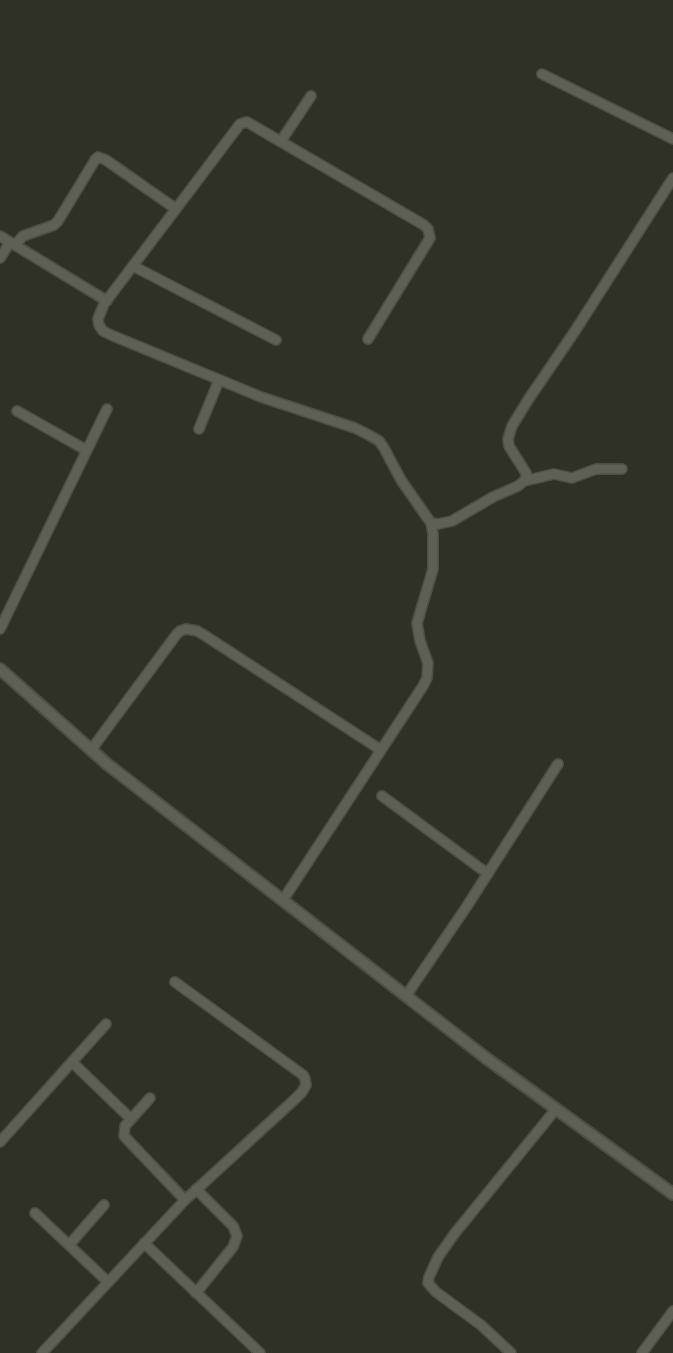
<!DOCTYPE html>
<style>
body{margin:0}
canvas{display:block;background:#2e3124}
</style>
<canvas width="673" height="1353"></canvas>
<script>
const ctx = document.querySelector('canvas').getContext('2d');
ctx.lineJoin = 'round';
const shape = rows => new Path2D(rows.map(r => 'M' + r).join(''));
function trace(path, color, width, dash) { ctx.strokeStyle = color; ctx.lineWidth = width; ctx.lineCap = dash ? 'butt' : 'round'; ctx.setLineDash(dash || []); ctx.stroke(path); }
const minor = shape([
 [542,74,673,139],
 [281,141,311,96],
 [0,236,107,301],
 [15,245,23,236,54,225,58,221,95,160,98,157,106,160,176,209],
 [0,258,10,242],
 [133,266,276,340],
 [17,411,86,450],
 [199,429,219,380],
 [524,481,554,474,572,478,596,469,622,469],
 [431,523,438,524,452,521,493,497,518,486,524,481,526,478,526,473,509,446,508,439,512,426,528,400,575,331,673,178],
 [0,629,107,409],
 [91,750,176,635,180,631,186,629,197,631,204,635,381,750],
 [382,796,488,874],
 [283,900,423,686,427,678,428,663,420,641,417,623,433,569,433,534,431,523,401,480,384,448,379,441,369,435,355,428,261,397,111,335,103,331,99,325,98,319,104,304,188,193,240,124,247,122,424,225,428,229,430,238,368,339],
 [406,996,467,906,558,764],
 [72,1062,131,1119],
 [150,1098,125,1126,124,1136,185,1200],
 [0,1142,106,1024],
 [196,1189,233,1226,237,1236,233,1247,196,1293],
 [35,1213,108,1282],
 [144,1243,260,1353],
 [69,1245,104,1205],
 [42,1353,185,1200,294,1100,302,1092,306,1085,305,1079,303,1075,175,982],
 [511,1353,481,1325,436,1292,428,1283,429,1277,438,1257,455,1233,556,1109],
 [642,1353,673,1311]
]);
const tertiary = shape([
 [0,669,107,764,486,1058,673,1194]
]);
trace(minor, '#4c4f43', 12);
trace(tertiary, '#4c4f43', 14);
trace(minor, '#5d6052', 9);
trace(tertiary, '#5d6052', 10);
</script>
